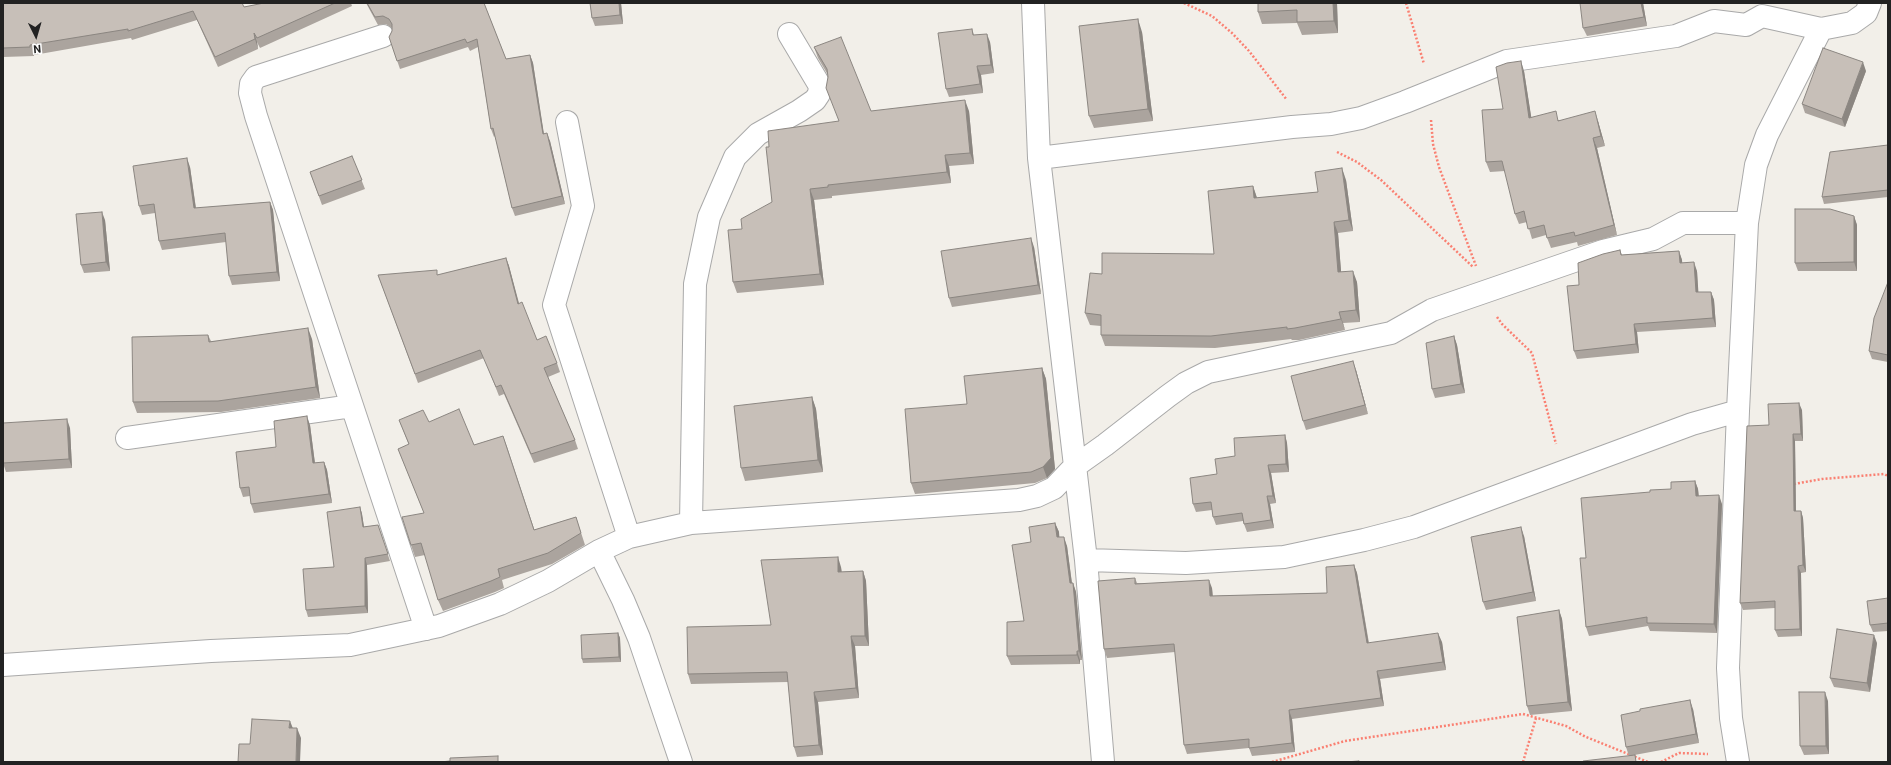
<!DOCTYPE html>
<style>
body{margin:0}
#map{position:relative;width:1891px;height:765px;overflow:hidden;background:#f2efe9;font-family:Roboto,sans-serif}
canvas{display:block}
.frame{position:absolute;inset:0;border:4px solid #222;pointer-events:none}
.north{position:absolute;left:16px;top:16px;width:40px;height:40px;-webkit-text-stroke:3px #fff;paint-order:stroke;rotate:175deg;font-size:11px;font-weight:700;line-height:16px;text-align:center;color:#222}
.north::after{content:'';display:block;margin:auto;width:14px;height:18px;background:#222;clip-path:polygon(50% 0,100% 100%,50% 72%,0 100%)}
</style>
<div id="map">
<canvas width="1891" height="765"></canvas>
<div class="frame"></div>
<div class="north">N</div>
</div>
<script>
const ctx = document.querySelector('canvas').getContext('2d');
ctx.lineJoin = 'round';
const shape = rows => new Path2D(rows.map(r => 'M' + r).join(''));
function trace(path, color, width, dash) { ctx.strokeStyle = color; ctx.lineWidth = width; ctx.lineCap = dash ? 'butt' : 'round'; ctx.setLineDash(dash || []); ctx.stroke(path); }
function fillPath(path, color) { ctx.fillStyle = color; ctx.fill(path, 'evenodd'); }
const street = shape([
 [1033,3,1039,158,1086,560,1103,762],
 [383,36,256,77,251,84,250,93,256,116,426,629],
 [567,122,583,206,554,305,629,537],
 [1039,158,1292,127,1331,124,1361,118,1405,102,1507,61,1676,36,1714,21,1746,25,1762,16,1821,29,1852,23,1866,13,1870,3],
 [127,438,352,406],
 [691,523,695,284,709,217,735,157,758,134,799,111,815,100,819,94,820,86,789,34],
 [599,551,623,600,639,638,681,762],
 [1086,560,1186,563,1284,557,1364,540,1414,527,1692,424,1738,411],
 [3,665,211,651,350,645,439,626,500,604,548,581,599,551,629,537,691,523,1019,500,1037,496,1054,488,1074,467,1105,445,1168,396,1186,383,1208,372,1391,333,1432,310,1603,251,1653,239,1683,223,1747,223],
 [1738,762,1731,718,1728,668,1738,411,1747,223,1756,165,1767,135,1821,29]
]);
trace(street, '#a9a9a9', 24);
trace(shape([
 [1184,3,1212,16,1232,33,1249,51,1287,100],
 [1406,3,1424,64],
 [1431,120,1433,144,1439,167,1476,266],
 [1337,152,1357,162,1381,180,1473,267],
 [1497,317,1502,324,1532,353,1556,444],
 [1794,484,1822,479,1884,474,1888,476],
 [1272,762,1345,741,1523,714,1566,726,1586,737,1648,762],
 [1523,762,1536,718],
 [1661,762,1679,753,1708,754]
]), '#fa8072', 2.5, [2, 2]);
trace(street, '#fff', 22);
fillPath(shape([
 [3,3,244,7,264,3,351,3,352,6,260,48,257,42,258,49,218,67,197,20,132,40,131,38,34,55,34,56,3,57],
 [366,3,484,3,506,59,530,55,533,63,544,134,550,141,565,204,515,216,512,208,495,136,494,137,491,129,478,47,470,51,468,47,400,69,389,37,392,31,392,28,386,24,378,25],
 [590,3,621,3,623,24,595,26,592,18],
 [1258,3,1337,3,1338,33,1302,35,1297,23,1262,24,1258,12],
 [1643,3,1647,26,1587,36,1583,28],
 [972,29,974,35,990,42,994,73,981,75,983,93,949,97,946,89],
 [1142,32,1153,121,1094,128,1089,116],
 [814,47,871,111,969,111,974,164,949,166,951,183,832,196,832,198,814,200,824,285,737,293,733,282,742,229,772,202,769,147,839,121,828,75,818,58],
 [1524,71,1531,117,1559,120,1598,121,1605,146,1597,148,1617,235,1578,246,1577,242,1551,248,1546,235,1532,239,1527,222,1519,224,1515,214,1505,171,1490,172,1486,162,1503,109],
 [1866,71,1845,127,1805,113,1802,104],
 [1888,145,1888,197,1824,204,1822,197],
 [352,156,365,189,322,205,310,172],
 [190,167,196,208,270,202,273,210,280,281,232,285,229,276,226,242,162,250,159,241,155,213,142,215,139,206],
 [1346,180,1353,231,1338,233,1341,272,1357,282,1360,322,1343,323,1345,330,1299,340,1292,340,1291,339,1215,348,1105,346,1101,335,1101,326,1090,325,1085,313,1102,274,1214,254,1253,186,1257,198,1318,192],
 [1854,216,1857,225,1857,271,1798,271,1795,263],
 [105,220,110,271,84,273,81,265],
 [1034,247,1041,294,952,307,949,298],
 [1620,250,1622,255,1679,251,1682,260,1682,263,1697,271,1698,292,1711,292,1714,300,1716,327,1637,332,1639,353,1577,359,1574,351,1579,285],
 [506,258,509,266,519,303,537,340,557,363,560,372,548,377,575,440,578,449,534,463,504,394,499,396,484,358,418,383,378,275,438,275],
 [1888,282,1888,362,1872,359,1869,351],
 [208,335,211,341,312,339,320,398,221,412,137,413,133,402],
 [1454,336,1457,345,1465,393,1435,398,1432,389],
 [1042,368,1046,379,1055,469,1047,478,1035,483,915,494,911,483,967,404],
 [1356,370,1368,414,1306,430,1303,421],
 [812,397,816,409,823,472,745,481,741,468],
 [1802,410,1803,441,1795,441,1796,511,1801,511,1803,518,1806,572,1801,573,1802,636,1778,637,1775,630,1775,608,1743,610,1740,603,1769,425],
 [399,420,429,422,474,445,503,436,534,530,576,517,585,545,552,564,502,580,504,588,495,592,443,611,438,600,425,555,415,557,411,545,424,513,398,449,409,445],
 [310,425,315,463,324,462,327,470,332,503,254,513,251,504,250,496,243,497,240,488,276,447],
 [70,428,72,468,6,472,3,463],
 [1285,435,1287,443,1289,472,1271,473,1276,503,1270,504,1274,528,1247,532,1244,524,1243,521,1216,525,1213,517,1212,510,1196,512,1193,504,1217,474,1235,456],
 [1695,481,1698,489,1699,496,1722,504,1717,633,1650,631,1648,626,1589,636,1586,627,1586,558,1671,489],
 [360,507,362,514,364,527,378,525,390,561,367,565,368,613,308,617,306,610,334,567],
 [1055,523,1059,532,1059,537,1067,546,1072,583,1073,583,1076,592,1082,660,1080,660,1080,664,1011,665,1007,656,1024,621,1031,542],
 [1524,536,1536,601,1486,610,1483,602],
 [1354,565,1357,573,1369,643,1442,642,1446,670,1380,679,1384,706,1292,719,1295,752,1252,756,1249,748,1187,754,1184,745,1175,652,1107,658,1104,649,1135,578,1137,583,1212,588,1213,596,1327,593],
 [841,567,842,572,863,571,866,581,869,646,855,646,859,698,818,702,823,755,797,757,794,747,788,682,691,684,688,674,771,625],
 [1888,598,1888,631,1873,632,1870,625],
 [1559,610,1562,619,1572,711,1530,715,1527,706],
 [618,633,620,638,621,662,583,663,582,659],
 [1877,643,1870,692,1834,687,1830,678],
 [1828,701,1829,754,1804,755,1800,746],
 [1693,709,1699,743,1629,756,1626,747]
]), '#aba49e');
fillPath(shape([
 [619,3,621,3,623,24,620,15],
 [1333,3,1337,3,1338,33,1334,21],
 [1641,3,1643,3,1647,26,1644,17],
 [1138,19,1142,32,1153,121,1148,109],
 [254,33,257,42,258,49,255,39],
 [987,34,990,42,994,73,991,65],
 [530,55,533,63,545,142,543,134],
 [1521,61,1524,71,1533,128,1529,118],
 [1863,62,1866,71,1845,127,1842,119],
 [977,66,981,75,983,93,980,84],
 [965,100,969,111,974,164,970,153],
 [1595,111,1598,121,1605,146,1601,136],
 [547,133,550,141,565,204,562,196],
 [1593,138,1597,148,1617,235,1614,225],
 [945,155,949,166,951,183,947,172],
 [187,158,190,167,197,217,194,208],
 [1342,168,1346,180,1353,231,1349,220],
 [1253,186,1257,198,1254,198],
 [810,189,814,200,824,285,820,274],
 [270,202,273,210,280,281,277,272],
 [102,212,105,220,110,271,106,262],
 [1854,216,1857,225,1857,271,1854,262],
 [1334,222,1338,233,1342,283,1338,272],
 [1031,238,1034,247,1041,294,1038,285],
 [1679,251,1682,260,1683,271,1680,263],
 [506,258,509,266,521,312,518,304],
 [1694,262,1697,271,1699,301,1696,292],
 [1353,271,1357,282,1360,322,1356,310],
 [1711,292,1714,300,1716,327,1713,318],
 [1339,312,1343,323,1345,330,1341,319],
 [1634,324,1637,332,1639,353,1636,344],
 [308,328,312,339,320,398,316,387],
 [1454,336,1457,345,1465,393,1461,384],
 [1353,361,1356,370,1368,414,1365,405],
 [1042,368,1046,379,1055,469,1047,478,1043,467],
 [812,397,816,409,823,472,818,460],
 [1799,403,1802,410,1803,441,1801,434],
 [307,416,310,425,316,472,313,463],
 [67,419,70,428,72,468,69,459],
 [1793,434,1795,441,1796,518,1794,511],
 [1285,435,1287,443,1289,472,1286,464],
 [503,436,507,447,538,541,534,530],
 [324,462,327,470,332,503,329,494],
 [1268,465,1271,473,1276,503,1273,496],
 [1695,481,1698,489,1699,505,1696,496],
 [1719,495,1722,504,1717,633,1714,624],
 [1267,496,1270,504,1274,528,1271,520],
 [360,507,362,514,365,534,363,527],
 [1801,511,1803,518,1806,572,1803,565],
 [1055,523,1059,532,1060,546,1057,537],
 [1521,527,1524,536,1536,601,1533,592],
 [1064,537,1067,546,1073,592,1070,583],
 [838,557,841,567,842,582,838,572],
 [365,558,367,565,368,613,365,606],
 [1354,565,1357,573,1370,652,1367,643],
 [1798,566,1801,573,1802,636,1800,629],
 [863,571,866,581,869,646,865,636],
 [1209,580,1212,588,1213,605,1210,596],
 [1073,583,1076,592,1082,660,1079,651],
 [1559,610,1562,619,1572,711,1568,702],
 [618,633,620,638,621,662,619,657],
 [1438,633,1442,642,1446,670,1443,662],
 [1874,635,1877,643,1870,692,1867,683],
 [851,636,855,646,859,698,856,688],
 [1077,651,1080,660,1080,664,1077,655],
 [1377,671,1380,679,1384,706,1381,698],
 [814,692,818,702,823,755,819,745],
 [1825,692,1828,701,1829,754,1826,746],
 [1690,700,1693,709,1699,743,1696,734],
 [1289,710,1292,719,1295,752,1292,743],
 [290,721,294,731,289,728],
 [297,728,301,738,300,762,296,762]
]), '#8b8681');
const building = shape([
 [3,3,242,3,244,7,264,3,335,3,257,38,254,33,255,39,215,57,193,11,128,31,128,29,30,45,30,47,3,48,3,3],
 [367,3,484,3,506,59,530,55,543,134,547,133,562,196,512,208,493,128,491,129,477,39,467,43,465,39,397,61,389,37,392,31,392,24,389,19,383,16,375,17,367,3],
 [590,3,619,3,620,15,592,18,590,3],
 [1258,3,1333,3,1334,21,1297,22,1297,10,1258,12,1258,3],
 [1580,3,1641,3,1644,17,1583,28,1580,3],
 [1138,19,1148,109,1089,116,1079,26,1138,19],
 [972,29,973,35,987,34,991,65,977,66,980,84,946,89,938,33,972,29],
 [841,37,871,111,965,100,970,153,945,155,947,172,828,185,828,187,810,189,820,274,733,282,728,230,742,229,741,219,772,202,766,147,769,147,768,131,839,121,826,88,828,77,827,69,814,47,841,37],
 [1823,48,1863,62,1842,119,1802,104,1823,48],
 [1521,61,1529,118,1556,111,1558,121,1595,111,1601,136,1593,138,1614,225,1575,236,1574,232,1547,238,1544,225,1528,229,1524,211,1515,214,1502,161,1486,162,1482,110,1503,109,1496,67,1507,63,1521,61],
 [1888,145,1888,190,1822,197,1830,152,1888,145],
 [352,156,362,180,319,196,310,172,352,156],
 [187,158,194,208,270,202,277,272,229,276,225,233,159,241,154,204,139,206,133,166,187,158],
 [1342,168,1349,220,1334,222,1338,272,1353,271,1356,310,1339,312,1341,319,1295,328,1287,329,1287,327,1211,336,1101,335,1101,315,1085,313,1090,273,1102,274,1102,253,1214,254,1208,191,1253,186,1254,198,1318,192,1315,172,1342,168],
 [1795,209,1830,209,1854,216,1854,262,1795,263,1795,209],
 [102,212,106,262,81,265,76,214,102,212],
 [1031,238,1038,285,949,298,941,251,1031,238],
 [1620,250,1621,255,1679,251,1680,263,1694,262,1696,292,1711,292,1713,318,1634,324,1636,344,1574,351,1567,286,1579,285,1578,263,1603,254,1620,250],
 [506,258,518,304,522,302,537,340,546,336,557,363,544,368,575,440,531,454,501,385,496,387,480,350,415,374,378,275,437,270,437,275,506,258],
 [1888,282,1888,355,1869,351,1874,318,1888,282],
 [308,328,316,387,218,401,133,402,132,337,208,335,209,342,308,328],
 [1454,336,1461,384,1432,389,1426,343,1454,336],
 [1353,361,1365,405,1303,421,1291,376,1353,361],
 [1042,368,1051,458,1043,467,1031,472,911,483,905,409,967,404,964,376,1042,368],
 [812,397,818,460,741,468,734,406,812,397],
 [1799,403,1801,434,1793,434,1794,511,1801,511,1803,565,1798,566,1800,629,1775,630,1775,601,1740,603,1747,426,1769,425,1768,404,1799,403],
 [459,409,474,445,503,436,534,530,576,517,581,533,548,553,498,569,500,577,491,581,438,600,421,543,411,545,402,517,424,513,398,449,409,444,399,420,423,410,429,422,459,409],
 [307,416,313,463,324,462,329,494,251,504,249,487,240,488,236,452,276,447,274,421,307,416],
 [67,419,69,459,3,463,3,423,67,419],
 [1285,435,1286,464,1268,465,1273,496,1267,496,1271,520,1244,524,1242,513,1213,517,1211,502,1193,504,1190,478,1217,474,1215,459,1235,456,1234,438,1285,435],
 [1695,481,1696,496,1719,495,1714,624,1647,623,1647,617,1586,627,1580,558,1586,558,1581,498,1650,492,1650,490,1671,489,1671,482,1695,481],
 [360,507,363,527,378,525,388,554,365,558,365,606,306,610,303,569,334,567,327,512,360,507],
 [1055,523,1057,537,1064,537,1070,583,1073,583,1079,651,1077,651,1077,655,1007,656,1007,622,1024,621,1012,545,1031,542,1029,527,1055,523],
 [1521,527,1533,592,1483,602,1471,537,1521,527],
 [838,557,838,572,863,571,865,636,851,636,856,688,814,692,819,745,794,747,787,672,688,674,687,627,771,625,761,560,838,557],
 [1354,565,1367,643,1438,633,1443,662,1377,671,1381,698,1289,710,1292,743,1249,748,1249,739,1184,745,1174,644,1104,649,1098,581,1135,578,1135,584,1209,580,1210,596,1327,593,1326,567,1354,565],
 [1888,598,1888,623,1870,625,1867,601,1888,598],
 [1559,610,1568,702,1527,706,1517,617,1559,610],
 [1837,629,1874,635,1867,683,1830,678,1837,629],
 [618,633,619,657,582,659,581,635,618,633],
 [1799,692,1825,692,1826,746,1800,746,1799,692],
 [1690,700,1696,734,1626,747,1621,715,1640,711,1640,709,1690,700],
 [252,719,290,721,289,728,297,728,296,762,238,762,239,744,250,744,252,719],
 [1635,755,1636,762,1583,762,1583,761,1635,755],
 [498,756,498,762,440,762,450,761,450,758,498,756],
 [1359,761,1360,762,1345,762,1359,761]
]);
fillPath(building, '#c7bfb8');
trace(building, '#8b8681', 1);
</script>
